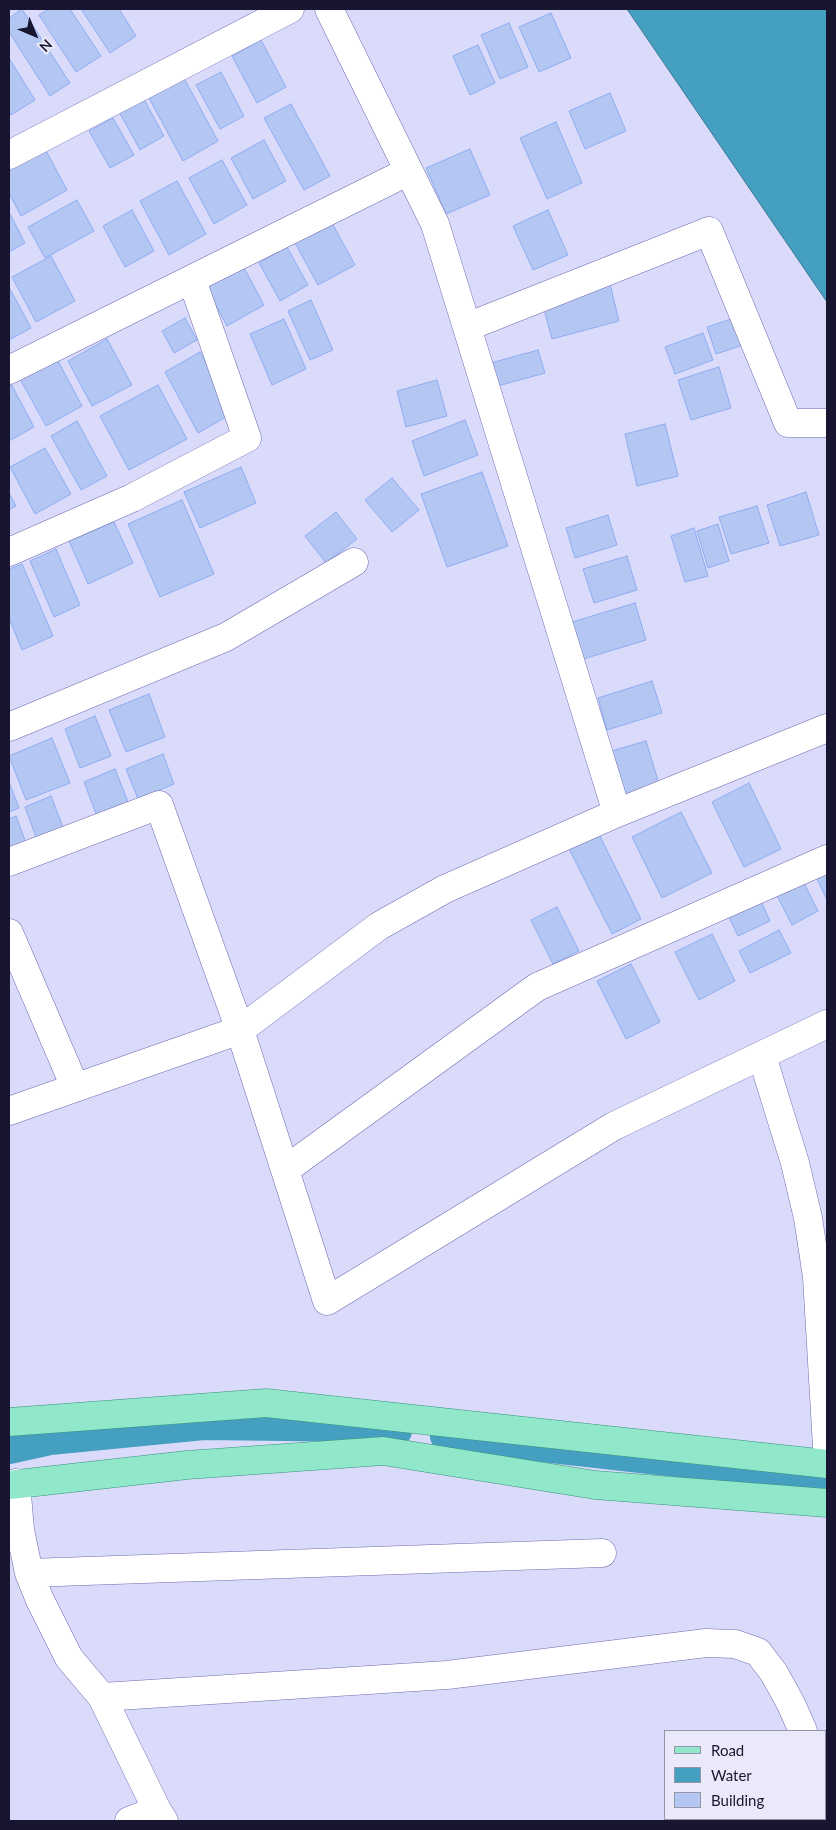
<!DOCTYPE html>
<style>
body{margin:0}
#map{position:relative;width:836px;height:1830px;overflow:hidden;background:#dadafa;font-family:Lato,sans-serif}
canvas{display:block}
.frame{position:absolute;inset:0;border:10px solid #181531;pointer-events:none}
.legend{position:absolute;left:664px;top:1730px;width:162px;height:90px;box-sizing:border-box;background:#e9e9f9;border:1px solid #9594a9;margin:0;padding:6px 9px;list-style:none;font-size:15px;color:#181531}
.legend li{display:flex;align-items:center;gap:10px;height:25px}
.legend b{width:25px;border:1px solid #9594a9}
.north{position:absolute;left:10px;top:10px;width:50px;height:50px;-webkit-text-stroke:4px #e9e9f9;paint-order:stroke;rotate:135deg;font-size:14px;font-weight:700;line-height:20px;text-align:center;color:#181531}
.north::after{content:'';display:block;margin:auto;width:18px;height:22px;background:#181531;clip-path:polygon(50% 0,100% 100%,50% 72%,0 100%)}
</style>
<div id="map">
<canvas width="836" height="1830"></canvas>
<div class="frame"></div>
<ul class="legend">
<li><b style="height:6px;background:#91e7c9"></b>Road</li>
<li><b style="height:14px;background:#459fc0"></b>Water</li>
<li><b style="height:14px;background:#b3c7f2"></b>Building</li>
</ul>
<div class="north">N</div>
</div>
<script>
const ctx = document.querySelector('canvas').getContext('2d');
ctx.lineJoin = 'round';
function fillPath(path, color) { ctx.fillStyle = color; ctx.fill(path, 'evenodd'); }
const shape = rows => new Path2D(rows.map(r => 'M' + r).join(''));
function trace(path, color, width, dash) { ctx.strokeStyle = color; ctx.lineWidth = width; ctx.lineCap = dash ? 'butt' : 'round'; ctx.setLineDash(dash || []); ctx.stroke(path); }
const water = shape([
 [627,9,827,9,827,302,627,9]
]);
fillPath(water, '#459fc0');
trace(water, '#387695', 1);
trace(shape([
 [445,1436,827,1479],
 [9,1449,50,1440,204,1425,361,1427,397,1431]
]), '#459fc0', 30);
const building = shape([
 [22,9,70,83,50,96,9,32,9,18,22,9],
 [49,9,70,9,101,56,76,72,39,15,49,9],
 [81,9,119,9,136,36,110,53,81,9],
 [551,13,571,58,539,72,519,27,551,13],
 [509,23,528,67,500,79,481,35,509,23],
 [261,40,286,87,257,103,232,56,261,40],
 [478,45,495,83,470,95,453,56,478,45],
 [9,58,35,100,11,115,9,111,9,58],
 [221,72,244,116,220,129,196,85,221,72],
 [184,78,218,141,183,161,149,98,184,78],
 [610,93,626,131,585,149,569,111,610,93],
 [141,94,164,136,140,150,117,108,141,94],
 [291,104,330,176,304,190,264,118,291,104],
 [113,118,134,155,110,168,89,131,113,118],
 [556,122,582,183,547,199,520,138,556,122],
 [264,140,286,181,253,199,231,158,264,140],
 [44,147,67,190,21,216,9,193,9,166,44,147],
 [470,149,490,195,446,214,426,168,470,149],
 [222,160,247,205,214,224,189,178,222,160],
 [177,181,206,234,169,255,140,201,177,181],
 [77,200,94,231,45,258,28,227,77,200],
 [132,210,154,251,125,267,103,226,132,210],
 [548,210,568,255,533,270,513,226,548,210],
 [9,212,25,243,9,252,9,212],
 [332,223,355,265,318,285,295,243,332,223],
 [287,247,308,285,280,301,259,263,287,247],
 [51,256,75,301,36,322,12,277,51,256],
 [243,266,264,305,227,326,206,287,243,266],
 [609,280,619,321,552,339,541,298,609,280],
 [9,287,31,328,9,340,9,287],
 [311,300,333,350,310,360,288,311,311,300],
 [185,318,197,340,174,353,162,331,185,318],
 [734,318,743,345,716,354,707,327,734,318],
 [284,319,306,369,272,385,250,334,284,319],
 [703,333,713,360,675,374,665,347,703,333],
 [107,339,132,385,92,406,68,361,107,339],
 [538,350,545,373,494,387,487,364,538,350],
 [200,352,233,413,198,433,165,372,200,352],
 [57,359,82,406,46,426,20,379,57,359],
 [719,367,731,408,691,420,678,380,719,367],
 [9,380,34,427,9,441,9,380],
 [437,380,447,416,406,427,397,391,437,380],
 [158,385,187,439,129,470,100,416,158,385],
 [465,420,478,455,424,476,412,441,465,420],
 [77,421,107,476,81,490,51,436,77,421],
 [665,424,678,476,637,486,625,434,665,424],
 [45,448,71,494,35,514,10,467,45,448],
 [241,467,256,503,200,528,184,492,241,467],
 [482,472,508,546,447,567,421,494,482,472],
 [392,478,419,510,392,532,365,500,392,478],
 [806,492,819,535,780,546,767,505,806,492],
 [9,493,16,506,9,510,9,493],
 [182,500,214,574,160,597,128,524,182,500],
 [757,506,769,543,731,554,719,517,757,506],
 [336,512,357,539,326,563,305,536,336,512],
 [608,515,617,545,575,558,566,528,608,515],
 [114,522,133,563,88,584,69,541,114,522],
 [718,524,729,561,708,568,697,531,718,524],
 [694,528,708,576,685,582,671,536,694,528],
 [56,549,80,605,54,617,30,561,56,549],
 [627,556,637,590,594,603,583,569,627,556],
 [22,564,53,636,22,650,9,618,9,569,22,564],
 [635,603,646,640,580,660,569,623,635,603],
 [652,681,662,713,607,730,598,698,652,681],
 [149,694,165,737,126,752,109,710,149,694],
 [95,716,111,756,80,768,65,729,95,716],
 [52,738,70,783,26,800,9,756,52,738],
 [646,741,659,784,621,797,608,752,646,741],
 [163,754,174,784,138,799,126,769,163,754],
 [115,769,130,807,98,819,84,782,115,769],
 [9,782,19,808,9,812,9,782],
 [749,783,781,849,744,867,712,802,749,783],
 [51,796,66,835,39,845,25,807,51,796],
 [681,812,712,873,662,898,632,837,681,812],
 [16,816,29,851,9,859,9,819,16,816],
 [598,832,641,919,612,934,568,847,598,832],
 [827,874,827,900,817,879,827,874],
 [801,877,818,911,792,925,774,890,801,877],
 [759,897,770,921,738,936,727,913,759,897],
 [557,907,579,951,553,964,531,920,557,907],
 [779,930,791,953,750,973,739,951,779,930],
 [712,934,735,981,699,1000,675,952,712,934],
 [631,964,660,1022,626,1039,597,981,631,964]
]);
fillPath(building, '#b3c7f2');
trace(building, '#8dacf2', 1);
const minor = shape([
 [329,9,435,224,617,813,827,728],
 [9,155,290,9],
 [467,327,709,231,788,423,827,423],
 [9,370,409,171],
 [9,552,132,498,247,438,192,280],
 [9,727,226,637,354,562],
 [9,862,159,805,240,1030,285,1170,537,987,827,859],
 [9,933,75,1087],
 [762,1056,795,1163,808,1218,817,1277,827,1447],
 [9,1111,240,1030,379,926,445,889,617,813],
 [285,1170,327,1301,614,1126,827,1024],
 [16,1483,20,1530,29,1573,40,1600,69,1658,102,1697,157,1810],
 [29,1573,602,1553],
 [102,1697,447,1675,706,1643,735,1644,758,1652,774,1673,791,1704,803,1731],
 [825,1782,827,1788],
 [129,1821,157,1810,164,1821]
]);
const primary = shape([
 [9,1422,266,1403,827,1464],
 [9,1485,187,1465,383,1451,595,1485,827,1503]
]);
trace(minor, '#6f6ab1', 29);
trace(primary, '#37937c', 29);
trace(minor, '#fff', 28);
trace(primary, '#91e7c9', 28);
</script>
